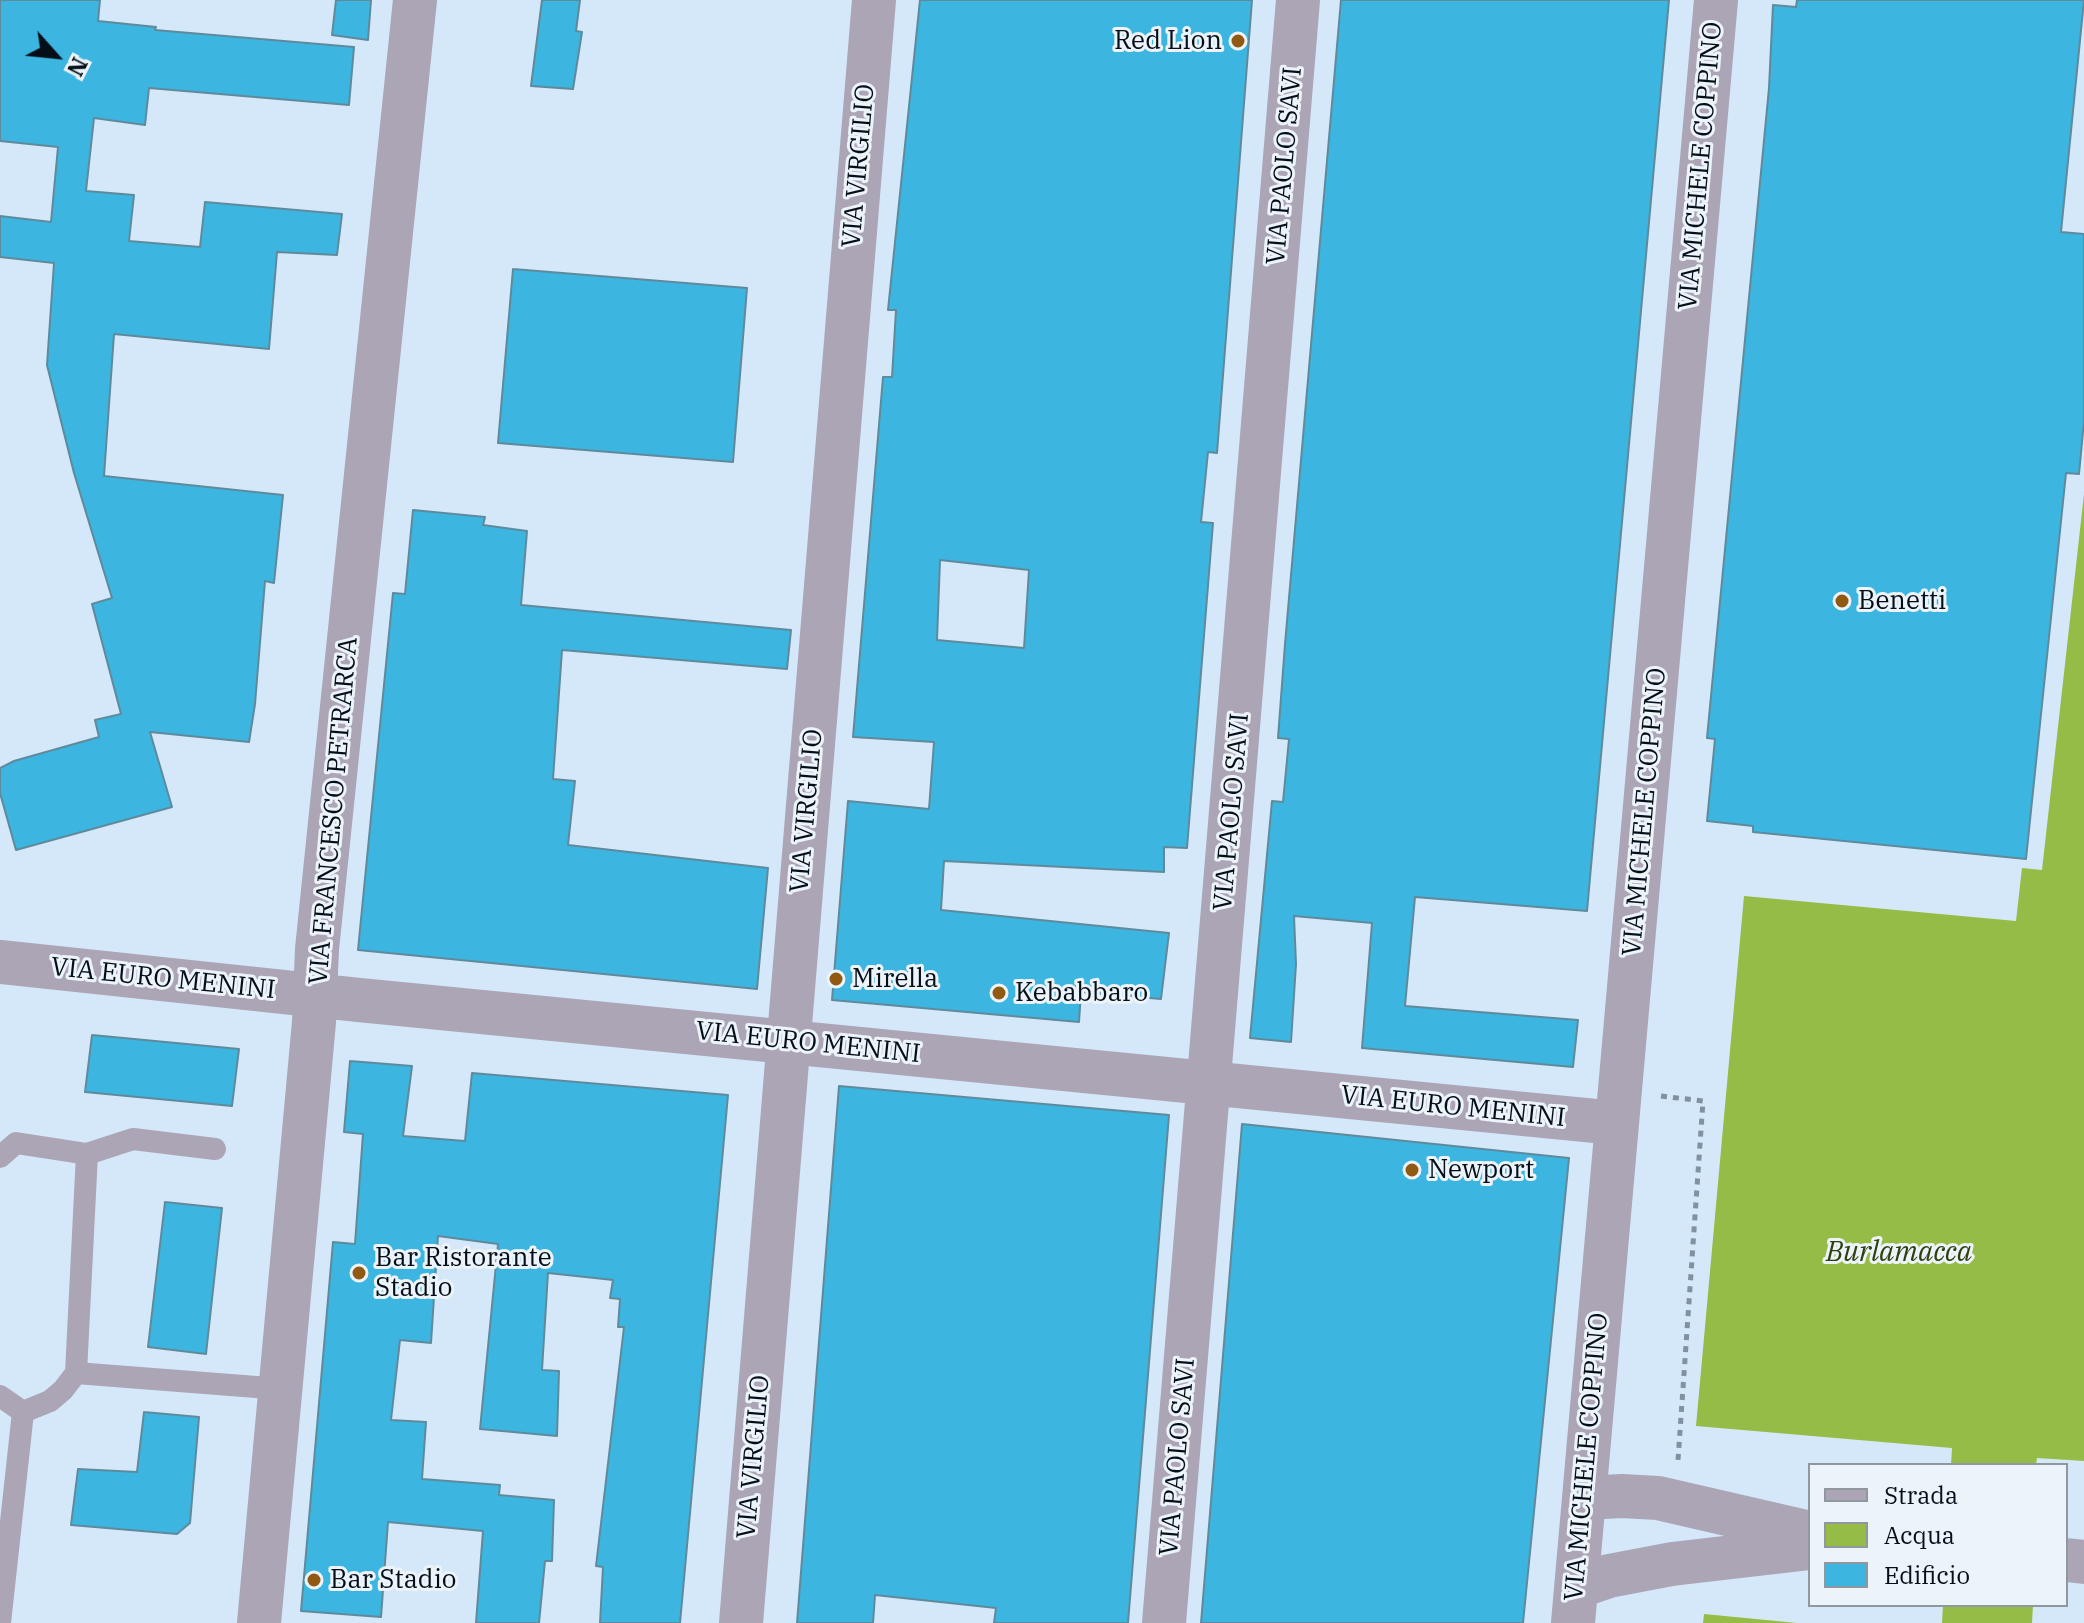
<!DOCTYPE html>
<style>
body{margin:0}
#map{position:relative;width:2084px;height:1623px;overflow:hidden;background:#d4e8fa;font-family:"IBM Plex Serif",serif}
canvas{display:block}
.legend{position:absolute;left:1808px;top:1463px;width:260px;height:144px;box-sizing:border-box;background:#ecf3f9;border:2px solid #8f979f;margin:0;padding:10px 14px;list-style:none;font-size:24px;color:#040e18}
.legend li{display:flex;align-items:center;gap:16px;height:40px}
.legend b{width:40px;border:2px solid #8f979f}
.north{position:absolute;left:16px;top:16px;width:80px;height:80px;-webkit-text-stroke:6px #ecf3f9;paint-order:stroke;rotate:117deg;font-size:22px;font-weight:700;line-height:32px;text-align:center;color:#040e18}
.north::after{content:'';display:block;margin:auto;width:28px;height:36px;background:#040e18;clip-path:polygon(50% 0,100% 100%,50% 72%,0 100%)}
</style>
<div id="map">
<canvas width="2084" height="1623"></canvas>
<ul class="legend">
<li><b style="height:10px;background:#aca5b6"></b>Strada</li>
<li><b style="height:22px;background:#95bc46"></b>Acqua</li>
<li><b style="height:22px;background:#3cb6e0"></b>Edificio</li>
</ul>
<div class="north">N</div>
</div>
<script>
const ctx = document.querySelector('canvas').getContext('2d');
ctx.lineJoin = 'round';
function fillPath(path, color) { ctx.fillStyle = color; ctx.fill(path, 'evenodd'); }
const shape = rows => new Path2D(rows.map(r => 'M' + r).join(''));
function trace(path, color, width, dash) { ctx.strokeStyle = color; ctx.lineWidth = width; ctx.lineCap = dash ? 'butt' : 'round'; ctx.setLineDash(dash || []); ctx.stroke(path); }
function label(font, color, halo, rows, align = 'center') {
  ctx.font = font + ' "IBM Plex Serif",serif'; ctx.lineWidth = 6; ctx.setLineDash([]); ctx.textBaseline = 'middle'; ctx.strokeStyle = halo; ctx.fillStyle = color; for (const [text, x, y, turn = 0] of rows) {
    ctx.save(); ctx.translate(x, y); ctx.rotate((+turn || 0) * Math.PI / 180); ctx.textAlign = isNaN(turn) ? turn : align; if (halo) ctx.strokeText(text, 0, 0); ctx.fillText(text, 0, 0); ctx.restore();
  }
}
fillPath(shape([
 [2084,494,2084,1461,2037,1458,2036,1465,1951,1465,1952,1448,1696,1426,1744,896,2016,921,2022,868,2042,870],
 [1943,1605,2033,1605,2032,1623,1942,1623],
 [1704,1614,1797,1623,1703,1623]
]), '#95bc46');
const building = shape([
 [0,0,100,0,98,21,156,27,155,30,354,47,349,105,149,88,145,125,94,118,86,191,134,195,129,241,200,247,205,202,342,214,337,255,277,252,269,349,114,334,104,476,283,495,274,583,265,581,255,704,249,742,150,732,172,807,16,850,0,793,0,768,14,761,99,737,95,720,121,714,92,604,112,598,74,473,47,365,54,263,0,257,0,216,51,222,58,147,0,141,0,0],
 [336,0,371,0,368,40,332,35,336,0],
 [542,0,580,0,576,31,582,32,573,89,531,86,542,0],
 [920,0,1252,0,1217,453,1208,452,1201,522,1213,523,1187,848,1164,847,1164,872,944,861,941,910,1169,933,1161,999,1081,992,1079,1022,832,1000,848,801,929,809,934,742,853,737,883,377,892,377,896,310,888,310,920,0],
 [940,560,1029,570,1024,648,937,640,940,560],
 [1341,0,1669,0,1587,911,1415,897,1405,1006,1578,1020,1573,1067,1362,1048,1372,923,1294,916,1296,964,1291,1042,1250,1038,1272,801,1283,802,1289,739,1278,738,1285,644,1341,0],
 [1797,0,2084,0,2061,232,2084,234,2084,421,2079,474,2066,473,2026,859,1753,832,1753,826,1707,821,1715,739,1707,738,1769,88,1773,5,1796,7,1797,0],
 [513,269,747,288,733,462,498,443,513,269],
 [413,510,485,517,483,525,527,531,521,605,791,630,787,669,562,650,553,779,575,781,568,845,768,868,757,989,358,950,393,593,405,594,413,510],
 [92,1035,239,1049,232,1106,85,1092,92,1035],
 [350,1061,412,1066,403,1136,465,1141,472,1073,728,1095,680,1623,600,1623,603,1567,596,1566,624,1327,618,1327,620,1299,610,1298,613,1280,548,1273,542,1370,559,1371,557,1436,480,1429,498,1244,438,1236,431,1343,400,1340,391,1420,426,1422,422,1479,500,1485,499,1495,554,1500,552,1561,545,1561,539,1623,476,1623,483,1531,388,1522,381,1617,301,1611,333,1242,355,1244,363,1134,344,1132,350,1061],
 [839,1086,1169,1115,1128,1623,994,1623,996,1608,875,1595,873,1623,797,1623,839,1086],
 [1242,1124,1569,1158,1523,1623,1201,1623,1242,1124],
 [165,1202,222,1208,206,1354,148,1347,165,1202],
 [144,1412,199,1417,190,1523,177,1534,71,1525,78,1469,137,1472,144,1412]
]);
fillPath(building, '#3cb6e0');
trace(building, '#5f8a9c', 2);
trace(shape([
 [1661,1096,1703,1101,1678,1460]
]), '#8191a0', 5, [6, 6]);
trace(shape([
 [87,1154,133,1139,215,1149],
 [0,1157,16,1143,87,1154,76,1373,63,1390,50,1401,23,1412,0,1396],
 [76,1373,282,1389],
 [0,1623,23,1412]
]), '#aca5b6', 22);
trace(shape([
 [0,962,359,1000,1616,1123],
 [1584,1498,1622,1496,1658,1498,1810,1533],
 [2066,1560,2084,1562],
 [1577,1587,1609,1576,1672,1564,1810,1548],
 [259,1623,314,1022,317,949,415,0],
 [741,1623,874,0],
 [1164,1623,1298,0],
 [1573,1623,1716,0]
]), '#aca5b6', 44);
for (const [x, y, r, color] of [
 [1238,41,8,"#915912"],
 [1842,601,8,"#915912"],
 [836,979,8,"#915912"],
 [999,993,8,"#915912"],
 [1412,1170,8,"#915912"],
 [359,1273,8,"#915912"],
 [314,1580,8,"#915912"]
]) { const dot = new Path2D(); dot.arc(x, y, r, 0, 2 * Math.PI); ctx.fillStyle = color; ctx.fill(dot); trace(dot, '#ecf3f9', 3); }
label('26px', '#040e18', '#ecf3f9', [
 ["Red Lion",1222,41,"right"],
 ["Benetti",1858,601],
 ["Mirella",852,979],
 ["Kebabbaro",1015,993],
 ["Newport",1428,1170],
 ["Bar Ristorante",375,1258],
 ["Stadio",375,1288],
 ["Bar Stadio",330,1580]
], 'left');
label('26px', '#040e18', '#ecf3f9', [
 ["VIA VIRGILIO",859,166,-85],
 ["VIA PAOLO SAVI",1285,166,-85],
 ["VIA MICHELE COPPINO",1701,166,-85],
 ["VIA FRANCESCO PETRARCA",334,811,-85],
 ["VIA VIRGILIO",807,811,-85],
 ["VIA PAOLO SAVI",1232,812,-85],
 ["VIA MICHELE COPPINO",1645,812,-85],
 ["VIA EURO MENINI",163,979,6],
 ["VIA EURO MENINI",808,1043,6],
 ["VIA EURO MENINI",1453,1107,6],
 ["VIA VIRGILIO",754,1457,-85],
 ["VIA PAOLO SAVI",1178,1457,-85],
 ["VIA MICHELE COPPINO",1587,1457,-85]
]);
label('italic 28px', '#2f3f0f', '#ecf3f9', [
 ["Burlamacca",1899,1253]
]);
</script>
